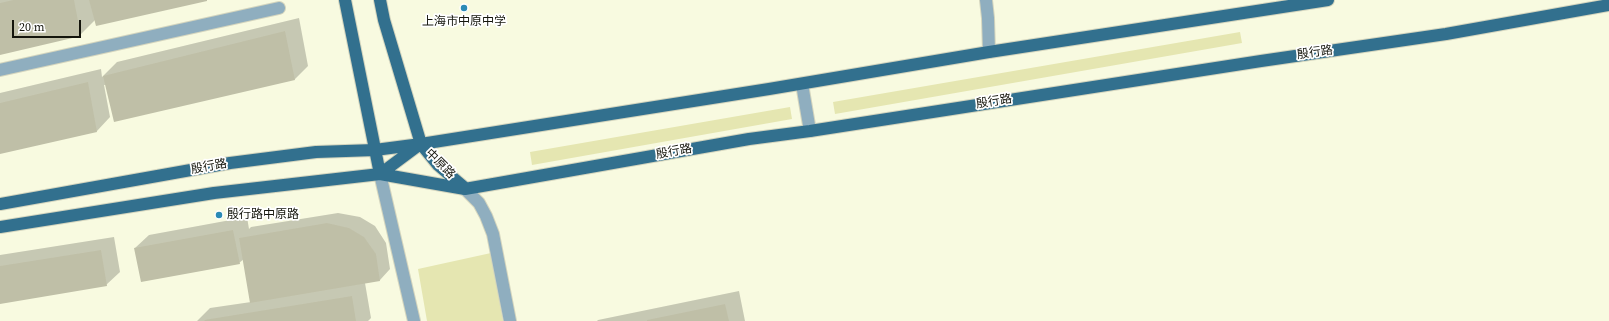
<!DOCTYPE html>
<meta charset="utf-8">
<style>
body{margin:0}
#map{position:relative;width:1609px;height:321px;overflow:hidden;background:#f8fae0;font-family:"Source Serif 4",serif}
canvas{display:block}
.scale{position:absolute;left:12px;top:20px;width:69px;height:18px;box-sizing:border-box;border:2px solid #14150c;border-top:0;padding-left:5px;font-size:12px;line-height:14px;white-space:nowrap;color:#14150c;-webkit-text-stroke:3px #fff;paint-order:stroke}
</style>
<div id="map">
<canvas width="1609" height="321"></canvas>
<div class="scale">20 m</div>
</div>
<script>
const ctx = document.querySelector('canvas').getContext('2d');
ctx.lineJoin = 'round';
function fillPath(path, color) { ctx.fillStyle = color; ctx.fill(path, 'evenodd'); }
const shape = rows => new Path2D(rows.map(r => 'M' + r).join(''));
function trace(path, color, width, dash) { ctx.strokeStyle = color; ctx.lineWidth = width; ctx.lineCap = dash ? 'butt' : 'round'; ctx.setLineDash(dash || []); ctx.stroke(path); }
function label(font, color, halo, rows, align = 'center') {
  ctx.font = font + ' "Source Serif 4","Noto Sans SC",serif'; ctx.lineWidth = 3.5; ctx.setLineDash([]); ctx.textBaseline = 'middle'; ctx.strokeStyle = halo; ctx.fillStyle = color; for (const [text, x, y, turn = 0] of rows) {
    ctx.save(); ctx.translate(x, y); ctx.rotate((+turn || 0) * Math.PI / 180); ctx.textAlign = isNaN(turn) ? turn : align; if (halo) ctx.strokeText(text, 0, 0); ctx.fillText(text, 0, 0); ctx.restore();
  }
}
fillPath(shape([
 [1240,32,1242,43,835,114,833,102],
 [790,107,792,119,532,165,530,152],
 [491,253,503,321,427,321,418,269]
]), '#e5e6b1');
fillPath(shape([
 [0,0,206,0,95,20,80,35,0,54],
 [299,18,308,66,295,79,104,85,110,117,97,131,0,153,0,93,101,69,102,77,117,62],
 [338,213,360,217,375,226,386,243,390,269,380,280,365,283,371,318,368,321,197,321,210,308,251,302,244,259,239,263,135,248,149,235,247,217,249,229,251,227],
 [114,237,120,272,106,285,0,303,0,255],
 [739,291,745,321,597,321,598,320]
]), '#0003');
fillPath(shape([
 [13,0,74,0,81,36,0,55,0,3],
 [89,0,207,0,207,1,96,26],
 [285,31,295,80,114,122,103,76],
 [88,82,97,132,0,154,0,103],
 [327,223,349,228,364,237,376,254,380,281,250,303,239,238],
 [233,230,240,264,141,282,134,248],
 [101,250,107,286,0,304,0,266],
 [352,296,356,321,205,321,204,320],
 [725,304,729,321,647,321,647,320]
]), '#bfbfa7');
const minor = shape([
 [986,0,988,18,989,52],
 [0,70,279,8],
 [802,84,810,131],
 [380,174,414,321],
 [465,189,479,203,486,216,493,234,510,321]
]);
const major = shape([
 [345,0,380,174],
 [380,0,384,20,421,144,438,165,465,188],
 [380,174,419,145],
 [0,204,230,163,316,152,375,150,421,144,769,89,989,52,1328,0],
 [0,227,214,193,380,174,465,189,749,139,810,131,1261,61,1446,34,1609,5]
]);
trace(minor, '#d4d5be', 14);
trace(major, '#d4d5be', 14);
trace(minor, '#8faebf', 12);
trace(major, '#32708e', 12);
for (const [x, y, r, color] of [
 [464,8,4,"#2a8ab5"],
 [219,215,4,"#2a8ab5"]
]) { const dot = new Path2D(); dot.arc(x, y, r, 0, 2 * Math.PI); ctx.fillStyle = color; ctx.fill(dot); trace(dot, '#fff', 1.5); }
label('12px', '#14150c', '#fff', [
 ["上海市中原中学",464,22],
 ["殷行路中原路",227,215,"left"]
]);
label('12px', '#14150c', '#fff', [
 ["殷行路",1315,53,-8],
 ["殷行路",994,102,-9],
 ["殷行路",674,152,-10],
 ["中原路",440,164,45],
 ["殷行路",209,167,-10]
]);
</script>
